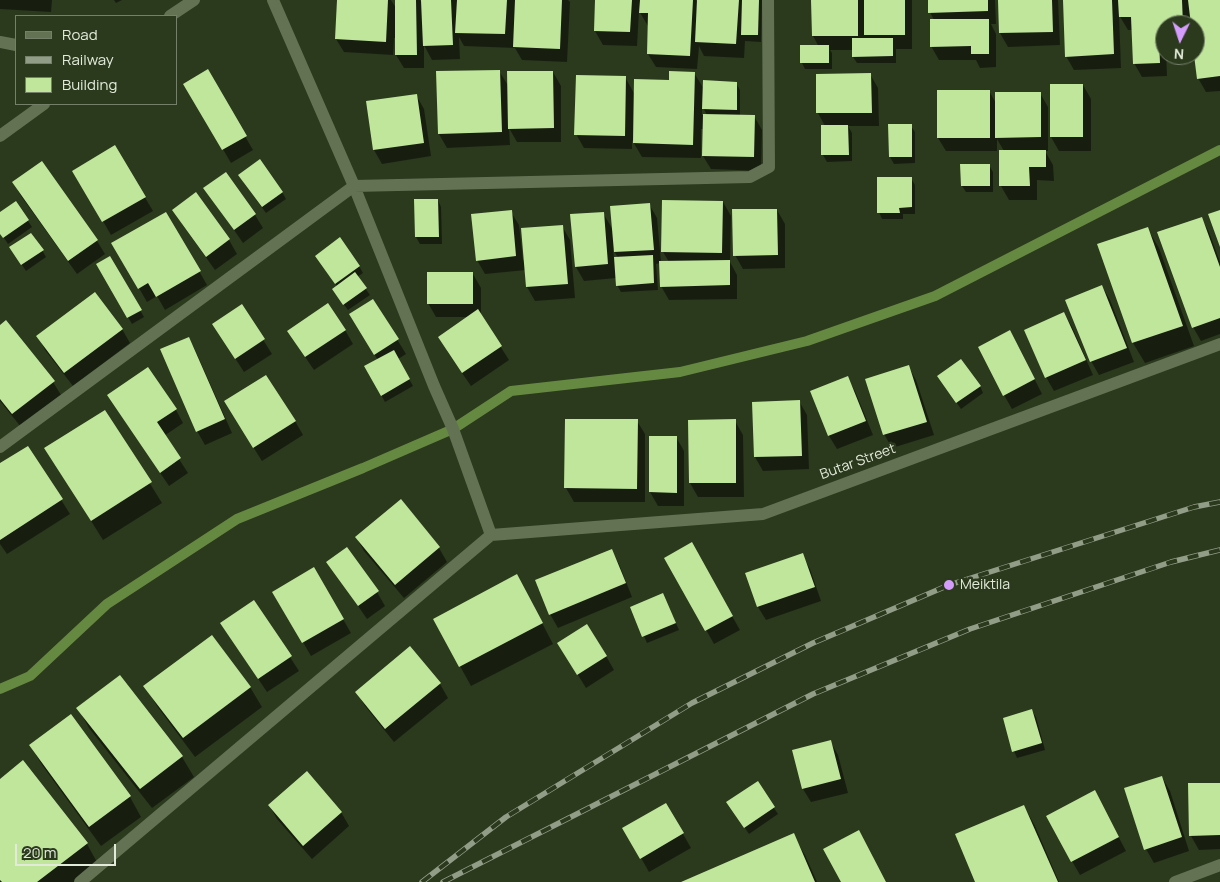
<!DOCTYPE html>
<style>
body{margin:0}
#map{position:relative;width:1220px;height:882px;overflow:hidden;background:#2b391d;font-family:Manrope,sans-serif}
canvas{display:block}
.legend{position:absolute;left:15px;top:15px;width:162px;height:90px;box-sizing:border-box;background:#2b391d;border:1px solid #748069;margin:0;padding:6px 9px;list-style:none;font-size:15px;color:#e2ebda}
.legend li{display:flex;align-items:center;gap:10px;height:25px}
.legend b{width:25px;border:1px solid #748069}
.north{position:absolute;left:1155px;top:15px;width:50px;height:50px;box-sizing:border-box;background:#2b391d;border:1px solid #748069;border-radius:50%;rotate:184deg;font-size:14px;font-weight:700;line-height:20px;text-align:center;color:#e2ebda}
.north::after{content:'';display:block;margin:auto;width:18px;height:22px;background:#d49cfb;clip-path:polygon(50% 0,100% 100%,50% 72%,0 100%)}
.scale{position:absolute;left:15px;top:844px;width:101px;height:22px;box-sizing:border-box;border:2px solid #e2ebda;border-top:0;padding-left:6px;font-size:15px;line-height:18px;white-space:nowrap;color:#e2ebda;-webkit-text-stroke:4px #2b391d;paint-order:stroke}
</style>
<div id="map">
<canvas width="1220" height="882"></canvas>
<ul class="legend">
<li><b style="height:6px;background:#627253"></b>Road</li>
<li><b style="height:6px;background:#929d87"></b>Railway</li>
<li><b style="height:14px;background:#bfe69b"></b>Building</li>
</ul>
<div class="north">N</div>
<div class="scale">20 m</div>
</div>
<script>
const ctx = document.querySelector('canvas').getContext('2d');
ctx.lineJoin = 'round';
function fillPath(path, color) { ctx.fillStyle = color; ctx.fill(path, 'evenodd'); }
const shape = rows => new Path2D(rows.map(r => 'M' + r).join(''));
function trace(path, color, width, dash) { ctx.strokeStyle = color; ctx.lineWidth = width; ctx.lineCap = dash ? 'butt' : 'round'; ctx.setLineDash(dash || []); ctx.stroke(path); }
function label(font, color, halo, rows, align = 'center') {
  ctx.font = font + ' Manrope,sans-serif'; ctx.lineWidth = 5; ctx.setLineDash([]); ctx.textBaseline = 'middle'; ctx.strokeStyle = halo; ctx.fillStyle = color; for (const [text, x, y, turn = 0] of rows) {
    ctx.save(); ctx.translate(x, y); ctx.rotate((+turn || 0) * Math.PI / 180); ctx.textAlign = isNaN(turn) ? turn : align; if (halo) ctx.strokeText(text, 0, 0); ctx.fillText(text, 0, 0); ctx.restore();
  }
}
fillPath(shape([
 [0,0,52,0,51,12,0,9],
 [114,0,122,0,116,3],
 [338,0,391,0,396,8,396,0,420,0,423,4,423,0,568,0,570,2,567,62,522,60,515,48,464,46,459,37,460,59,432,60,424,45,424,68,404,68,396,55,396,38,394,38,393,55,344,52,336,39],
 [597,0,696,0,698,3,698,0,762,0,761,42,745,41,744,58,704,56,699,46,697,69,656,67,648,54,648,26,639,11,637,46,603,45,595,31],
 [813,0,912,0,912,49,896,49,896,63,857,63,853,57,853,50,830,50,832,53,832,69,805,69,802,63,819,47,813,36],
 [929,0,995,0,996,24,991,24,996,34,996,67,980,68,976,60,939,60,931,46,934,20,930,12],
 [999,0,1058,0,1060,45,1008,47,1000,33],
 [1064,0,1220,0,1220,91,1206,92,1198,78,1195,25,1192,25,1191,17,1189,17,1190,25,1165,25,1167,76,1142,77,1134,63,1133,30,1128,30,1119,15,1121,68,1074,70,1066,56],
 [207,71,253,150,231,163,185,84],
 [499,71,509,87,553,72,561,86,561,142,517,142,509,128,510,145,447,148,439,134],
 [694,73,704,89,736,83,740,90,740,116,754,116,762,130,761,171,711,169,703,156,704,129,701,129,701,158,642,157,632,140,632,149,584,148,576,134,625,77,635,95],
 [702,106,707,115,702,115],
 [870,74,878,88,879,126,848,126,852,133,852,161,827,162,823,155,825,126,818,113],
 [1083,85,1091,99,1091,151,1059,151,1051,137,1051,86],
 [989,91,996,103,1040,93,1048,107,1048,151,1045,151,1053,165,1054,181,1037,180,1037,200,1009,200,1001,186,1004,151,997,139,997,151,946,151,938,138],
 [416,95,424,109,431,156,382,164,374,150,367,102],
 [911,126,915,132,915,163,894,164,890,157],
 [115,147,153,211,111,235,74,171],
 [42,162,97,241,105,254,77,274,21,196,13,182],
 [989,165,993,172,993,192,966,192,962,186],
 [225,173,255,215,263,228,243,243,205,188],
 [911,178,915,185,915,214,903,214,903,219,882,219,879,212],
 [243,182,282,192,286,199,266,213],
 [196,194,229,240,237,254,215,270,182,224,174,210],
 [416,200,438,200,441,207,442,244,420,244,416,237],
 [663,201,723,202,731,216,730,262,737,275,737,299,669,300,661,286,660,263,656,264,658,290,621,292,617,285,616,278,584,281,576,267,603,213,613,230,649,204,657,218,661,262,669,262,663,252],
 [613,249,618,258,614,258],
 [16,203,32,227,8,244,0,232,0,214],
 [777,210,785,224,785,268,743,269,735,255],
 [511,212,519,225,523,260,525,260,562,226,570,240,575,298,535,301,527,287,526,270,485,274,477,260],
 [166,213,207,285,165,310,157,296,147,302,113,243],
 [1201,218,1209,232,1220,262,1220,334,1201,341,1193,327],
 [1147,228,1159,248,1194,346,1145,363,1133,343,1099,245],
 [42,250,46,257,26,271,15,254],
 [109,257,144,317,132,324,97,265],
 [320,263,359,266,363,273,357,277,370,295,348,310,337,295,337,286],
 [473,274,481,288,481,316,509,360,471,386,447,351,468,317,436,317,428,303],
 [1102,286,1110,300,1134,362,1099,375,1091,361],
 [373,300,406,354,398,359,413,386,385,402,366,367,378,360,358,328],
 [242,306,272,354,244,372,222,338],
 [1064,313,1072,327,1093,375,1054,391,1046,377],
 [0,327,53,382,61,395,21,427,0,401],
 [122,329,130,343,73,386,45,350,38,336],
 [345,330,353,344,314,370,297,345],
 [189,338,196,352,232,433,205,445,197,431],
 [1018,346,1042,394,1012,409,1004,395],
 [908,366,916,380,934,435,892,448,884,434],
 [847,377,855,391,873,435,837,449,829,436,811,391],
 [943,383,980,386,983,393,961,409],
 [799,401,807,415,809,469,763,471,755,457,753,403],
 [117,409,176,410,183,423,164,436,188,473,169,486],
 [105,411,162,503,103,540,46,449],
 [233,415,295,421,303,435,262,461],
 [637,421,645,434,645,502,574,502,566,488],
 [735,421,743,435,744,497,698,497,690,483],
 [676,437,684,451,684,506,658,506,650,492],
 [28,447,70,514,7,554,0,544,0,465],
 [401,501,439,548,447,562,404,598,364,551,356,537],
 [691,544,740,630,714,644,666,558],
 [612,551,619,564,632,597,558,628,550,614],
 [802,555,810,569,821,601,766,620,758,607],
 [328,562,377,592,385,606,367,619],
 [314,569,351,633,311,656,274,592],
 [528,596,553,644,471,686,460,666],
 [666,601,679,630,647,643,644,636],
 [254,602,299,671,267,692,230,637],
 [606,656,614,670,586,688,567,657],
 [440,684,448,698,394,742,365,706,357,693],
 [145,686,250,687,262,707,195,757,157,706],
 [78,708,182,757,194,777,152,808,89,728],
 [1032,711,1036,717,1045,750,1017,758,1014,751],
 [71,716,130,797,141,817,101,846,42,765,30,745],
 [830,741,838,755,848,793,811,802,803,789],
 [1162,777,1170,791,1189,851,1154,863,1146,849],
 [0,780,87,844,98,864,75,882,0,882],
 [757,783,778,814,749,834,732,809],
 [1189,784,1220,784,1220,849,1199,850,1191,836],
 [666,804,691,848,649,872,624,828],
 [269,805,341,812,349,826,312,859,277,819],
 [1024,806,1035,826,1059,882,977,882],
 [1102,806,1126,851,1080,875,1072,861],
 [793,835,805,855,817,882,684,882]
]), '#0007');
trace(shape([
 [0,689,30,676,107,604,237,519,363,468,453,429,511,391,680,372,807,341,935,296,1220,150]
]), '#668942', 10);
fillPath(shape([
 [337,0,388,0,386,42,335,39],
 [395,0,416,0,417,55,395,55],
 [421,0,451,0,453,45,423,46],
 [457,0,507,0,505,34,455,33],
 [515,0,562,0,560,49,513,47],
 [595,0,632,0,630,32,594,31],
 [640,0,693,0,690,56,647,54,648,13,639,13],
 [697,0,739,0,736,44,695,42],
 [742,0,759,0,758,35,741,35],
 [811,0,858,0,858,36,812,36],
 [864,0,905,0,905,35,864,35],
 [928,0,988,0,988,11,928,13],
 [998,0,1052,0,1053,32,999,33],
 [1063,0,1112,0,1114,54,1065,57],
 [1118,0,1182,0,1183,25,1165,25,1165,41,1159,41,1160,63,1133,64,1131,17,1119,17],
 [1188,0,1220,0,1220,76,1197,79,1194,55,1195,25,1191,25],
 [930,19,989,19,989,54,971,54,971,46,930,47],
 [852,38,893,38,893,56,852,57],
 [800,45,829,45,829,63,800,63],
 [208,69,247,136,222,150,183,84],
 [500,70,502,132,438,134,436,71],
 [507,71,553,71,554,128,508,129],
 [669,71,695,72,693,145,633,143,634,79,669,80],
 [871,73,872,113,816,113,816,74],
 [576,75,626,76,625,136,574,135],
 [703,80,737,82,737,110,702,109],
 [1050,84,1083,84,1083,137,1050,137],
 [937,90,990,90,990,138,937,138],
 [995,92,1041,92,1041,137,995,138],
 [417,94,424,143,373,150,366,101],
 [703,114,755,115,754,157,702,156],
 [888,124,912,124,912,157,889,157],
 [821,125,848,125,849,155,821,155],
 [115,145,146,197,102,222,72,171],
 [999,150,1046,150,1046,167,1029,167,1030,186,999,186],
 [260,159,283,192,262,207,238,175],
 [42,161,98,240,68,261,12,182],
 [960,164,990,164,990,186,961,186],
 [226,172,256,214,234,230,203,188],
 [877,177,912,177,912,207,899,208,900,213,877,213],
 [196,192,230,239,206,257,172,210],
 [414,199,438,199,439,237,415,237],
 [662,200,723,201,722,253,661,252],
 [16,201,29,220,3,238,0,234,0,212],
 [650,203,654,250,614,252,610,206],
 [732,209,777,209,778,255,733,256],
 [512,210,516,256,476,261,471,214],
 [1220,210,1220,247,1208,214],
 [166,212,201,271,156,297,148,283,138,289,111,243],
 [604,212,608,264,575,267,570,214],
 [1202,217,1220,267,1220,318,1192,328,1157,232],
 [563,225,568,284,526,287,521,228],
 [1148,227,1183,326,1132,343,1097,244],
 [31,233,44,250,21,265,9,247],
 [340,237,360,266,335,284,315,256],
 [653,255,654,283,616,286,614,257],
 [110,256,142,310,127,318,96,264],
 [730,260,730,285,660,287,659,261],
 [355,272,367,288,343,305,332,289],
 [427,272,473,272,473,304,427,304],
 [1102,285,1127,348,1090,362,1065,300],
 [95,292,123,329,64,373,36,336],
 [373,299,399,339,374,355,349,314],
 [328,303,346,330,305,357,287,331],
 [242,304,265,339,235,359,212,324],
 [478,309,502,346,462,373,438,337],
 [1064,312,1086,360,1045,378,1024,330],
 [6,320,55,381,12,414,0,399,0,325],
 [1010,330,1035,379,1003,396,978,347],
 [189,337,225,419,196,432,160,349],
 [394,350,410,379,381,396,364,366],
 [961,359,981,386,956,403,937,376],
 [909,365,927,422,883,435,865,379],
 [148,367,177,409,157,422,181,458,160,473,107,395],
 [266,375,296,421,253,448,224,401],
 [848,376,866,421,828,436,810,391],
 [800,400,802,456,754,457,752,402],
 [105,410,152,482,91,521,44,448],
 [565,419,638,419,637,489,564,488],
 [736,419,736,483,689,483,688,420],
 [649,436,677,436,677,493,649,492],
 [28,446,63,499,0,540,0,463],
 [401,499,440,547,395,585,355,537],
 [692,542,733,616,705,631,664,558],
 [347,547,379,591,358,606,326,562],
 [612,549,626,583,549,615,535,580],
 [803,553,815,587,757,607,745,573],
 [314,567,344,619,302,643,272,592],
 [517,574,543,623,459,667,433,619],
 [663,593,676,623,642,637,630,607],
 [254,600,292,656,258,679,220,623],
 [587,624,607,656,577,675,557,643],
 [212,635,251,687,183,738,143,686],
 [410,646,441,683,385,729,355,692],
 [120,675,183,756,140,789,76,708],
 [1032,709,1042,743,1012,752,1003,718],
 [71,714,131,796,89,827,29,745],
 [831,740,841,779,802,789,792,750],
 [23,760,88,843,37,882,2,882,0,880,0,779],
 [307,771,342,812,303,846,268,805],
 [1162,776,1182,837,1144,850,1124,788],
 [758,781,775,807,744,828,726,802],
 [1188,783,1220,783,1220,835,1189,836],
 [1095,790,1119,837,1071,862,1046,816],
 [666,803,684,833,640,859,622,828],
 [1024,805,1058,882,975,882,955,834],
 [859,830,886,882,841,882,823,849],
 [794,833,815,882,681,882]
]), '#bfe69b');
trace(shape([
 [273,0,354,186,434,386,453,429,491,535],
 [170,16,194,0],
 [0,42,16,45],
 [0,136,44,104],
 [0,447,354,186,750,177,769,167,768,0],
 [491,535,763,514,1220,344],
 [80,882,491,535],
 [1175,882,1220,865]
]), '#627253', 12);
const rail = shape([
 [422,882,506,817,692,703,813,643,949,585,1194,507,1220,502],
 [443,882,813,694,970,629,1171,562,1220,550]
]);
trace(rail, '#929d87', 5.5);
trace(rail, '#2b391d', 4, [11]);
for (const [x, y, r, color] of [
 [949,585,6,"#d49cfb"]
]) { const dot = new Path2D(); dot.arc(x, y, r, 0, 2 * Math.PI); ctx.fillStyle = color; ctx.fill(dot); trace(dot, '#2b391d', 2); }
label('14px', '#e2ebda', '#2b391d', [
 ["Butar Street",858,462,-20]
]);
label('14px', '#e2ebda', '#2b391d', [
 ["Meiktila",960,585]
], 'left');
</script>
